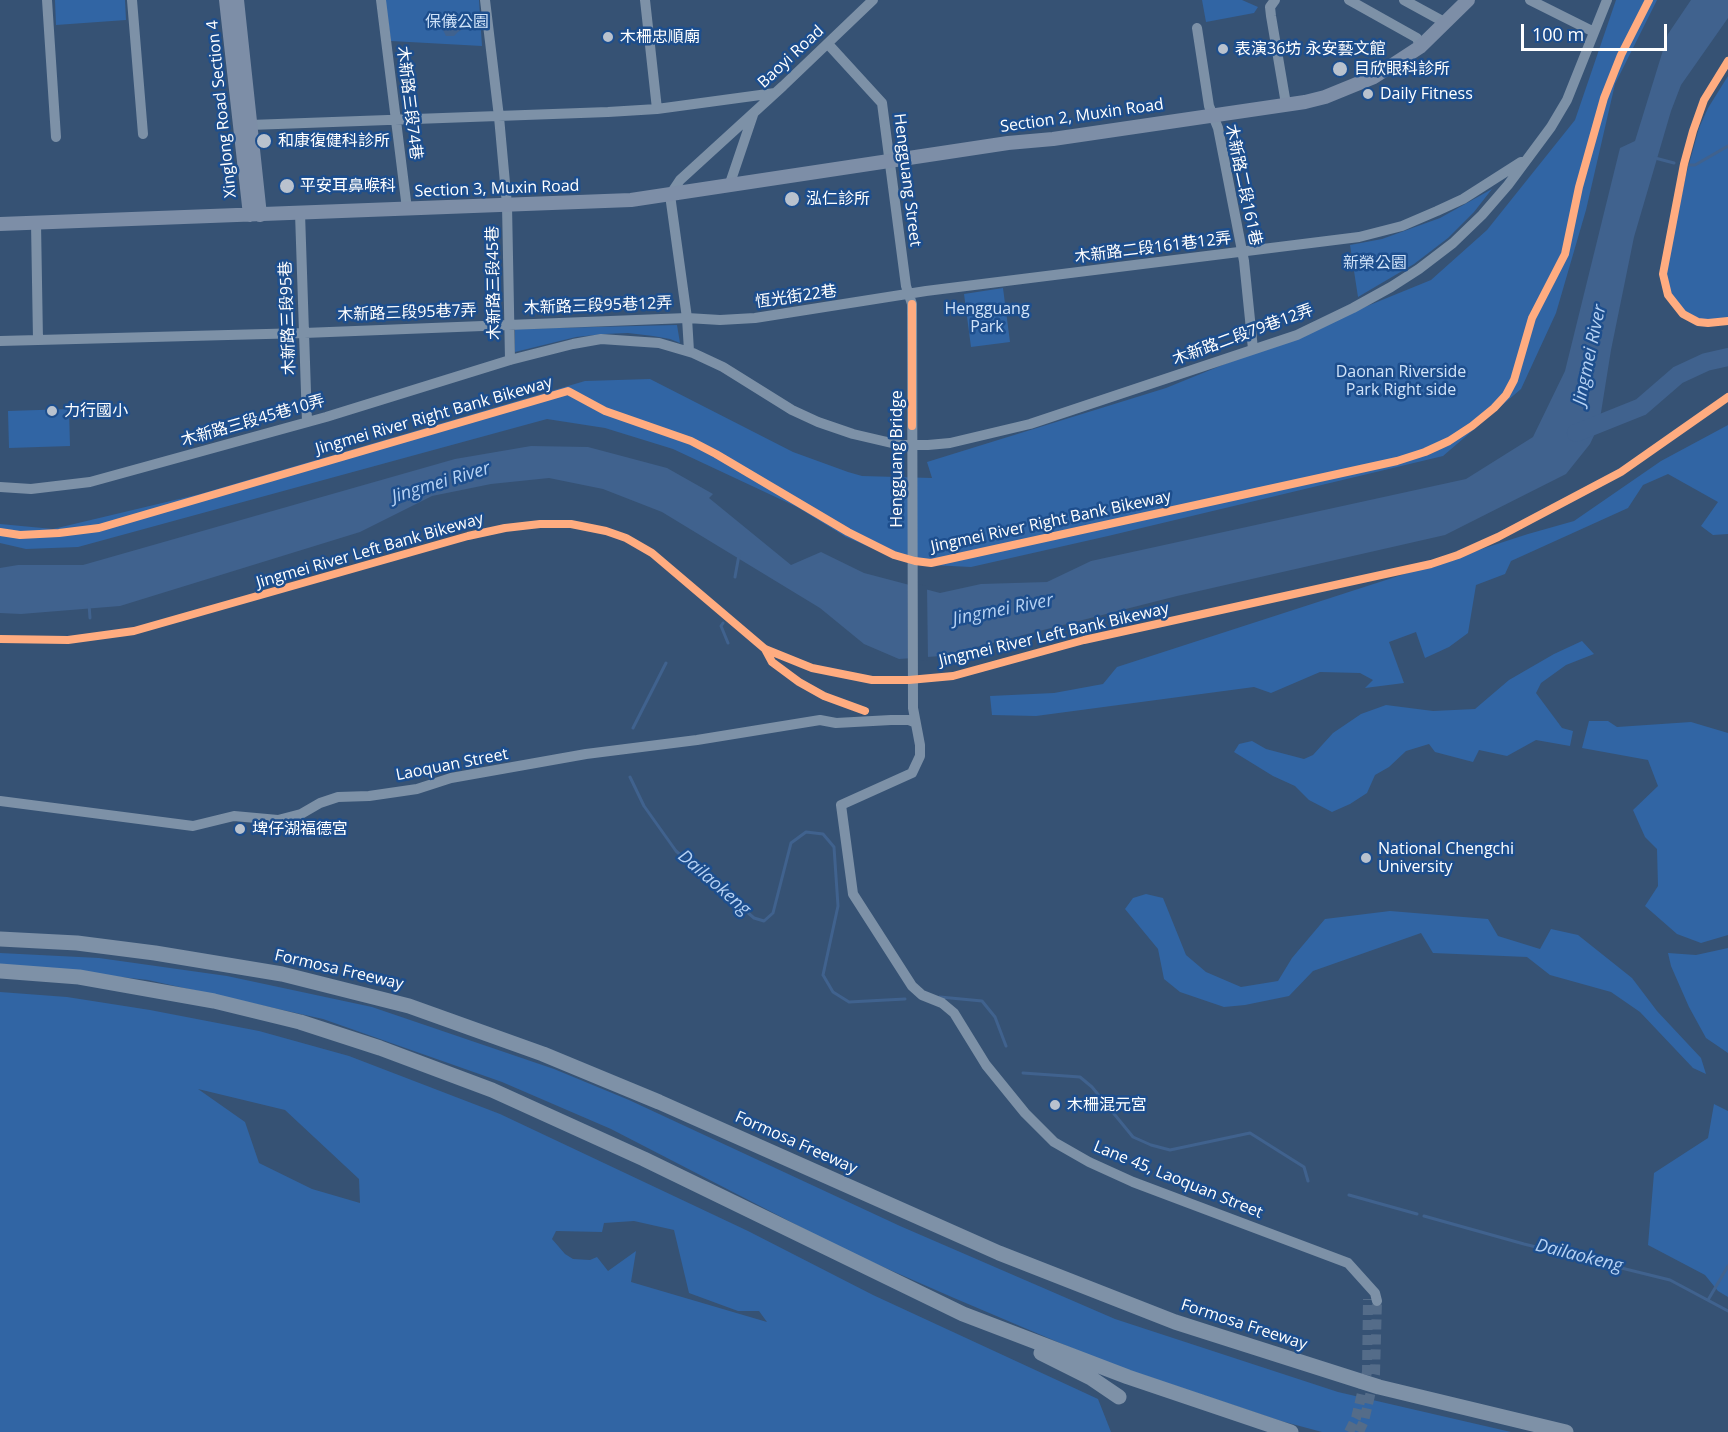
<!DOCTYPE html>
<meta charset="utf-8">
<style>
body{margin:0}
#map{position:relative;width:1728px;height:1432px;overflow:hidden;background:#365274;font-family:"Open Sans",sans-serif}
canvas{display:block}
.scale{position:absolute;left:1521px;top:24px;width:146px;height:27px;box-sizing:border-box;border:3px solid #fff;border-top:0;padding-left:8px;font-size:18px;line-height:21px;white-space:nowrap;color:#fff;-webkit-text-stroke:4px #1d4e8d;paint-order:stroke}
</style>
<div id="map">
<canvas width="1728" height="1432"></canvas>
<div class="scale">100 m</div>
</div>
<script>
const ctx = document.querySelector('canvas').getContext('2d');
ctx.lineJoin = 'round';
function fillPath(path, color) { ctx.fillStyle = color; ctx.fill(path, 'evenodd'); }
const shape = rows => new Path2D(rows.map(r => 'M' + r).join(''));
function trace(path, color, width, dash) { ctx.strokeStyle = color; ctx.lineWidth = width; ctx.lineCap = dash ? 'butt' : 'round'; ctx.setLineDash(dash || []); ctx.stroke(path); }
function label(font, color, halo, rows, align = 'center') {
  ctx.font = font + ' "Open Sans","Noto Sans TC",sans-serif'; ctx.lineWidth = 5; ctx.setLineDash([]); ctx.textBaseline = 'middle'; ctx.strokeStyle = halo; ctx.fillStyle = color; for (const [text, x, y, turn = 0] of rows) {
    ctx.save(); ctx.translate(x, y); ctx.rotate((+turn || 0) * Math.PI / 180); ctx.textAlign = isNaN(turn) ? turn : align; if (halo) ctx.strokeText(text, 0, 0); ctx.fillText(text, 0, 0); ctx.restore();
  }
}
fillPath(shape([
 [55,0,125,0,126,20,56,25],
 [385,0,479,0,482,46,391,41],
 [1202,0,1242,0,1258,7,1254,13,1206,22],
 [1616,0,1657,0,1615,84,1586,210,1556,313,1521,389,1443,456,1108,536,971,567,931,565,905,562,846,537,797,507,673,449,605,428,547,419,78,547,26,549,0,543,0,524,53,529,200,494,585,381,650,379,793,452,848,472,862,476,932,478,927,462,1166,388,1431,280,1487,230,1575,120],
 [1728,76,1728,319,1710,322,1691,317,1676,304,1666,284,1666,270,1686,175,1699,128,1708,108],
 [1492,189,1474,212,1448,238,1414,264,1358,297,1350,245,1382,239,1440,218],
 [1003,288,1010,342,971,347,964,294],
 [677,325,680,343,670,339,653,336,628,333,604,334,576,337,515,352,515,329],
 [69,409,70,446,9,448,8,411],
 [1728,425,1728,534,1713,535,1701,526,1718,502,1668,474,1643,485,1628,508,1511,561,1505,574,1476,585,1468,633,1449,647,1425,658,1416,632,1389,642,1404,683,1365,688,1373,680,1360,673,1320,672,1271,693,1254,687,1036,716,992,715,990,696,1054,693,1103,684,1117,667,1528,534,1574,521,1661,461],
 [1582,641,1594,654,1566,665,1541,683,1536,693,1562,728,1573,731,1570,746,1536,740,1507,756,1479,750,1473,762,1435,752,1429,744,1406,751,1389,767,1375,775,1367,793,1350,804,1332,812,1309,800,1295,786,1273,776,1234,752,1239,744,1252,741,1266,749,1304,759,1313,755,1333,733,1361,714,1386,705,1433,711,1475,709,1509,680,1554,654],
 [1589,721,1608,721,1617,727,1691,722,1728,733,1728,935,1701,943,1677,934,1645,906,1658,886,1657,849,1645,837,1633,810,1658,786,1648,760,1582,748],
 [1146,894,1163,898,1186,955,1206,972,1241,987,1278,981,1292,958,1325,919,1390,911,1488,919,1498,936,1540,949,1551,929,1578,935,1632,978,1657,1011,1701,1058,1706,1074,1693,1068,1640,1012,1611,992,1550,975,1527,957,1433,953,1421,933,1313,971,1289,996,1245,1005,1224,1007,1180,992,1164,979,1158,949,1125,909,1133,898],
 [1728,948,1728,1053,1706,1038,1689,1007,1671,966,1668,953,1696,955],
 [0,953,99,958,227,976,372,1007,554,1069,629,1100,900,1226,1115,1319,1338,1392,1511,1432,1322,1432,1281,1421,1107,1363,954,1298,849,1252,611,1129,502,1082,323,1019,148,980,0,964],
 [0,992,67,997,150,1010,259,1031,349,1056,500,1114,748,1231,873,1295,1098,1399,1111,1432,0,1432],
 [198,1089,285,1110,359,1179,360,1203,312,1189,259,1163,245,1122],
 [634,1221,674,1230,689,1293,738,1311,759,1311,767,1322,631,1282,636,1251,608,1271,597,1257,590,1260,573,1259,565,1254,552,1239,556,1231,602,1232,604,1223],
 [1714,1104,1728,1111,1728,1297,1718,1291,1705,1275,1648,1245,1654,1173,1708,1138]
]), '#3165a4');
fillPath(shape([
 [1691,0,1728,0,1728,18,1681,85,1671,111,1634,237,1611,350,1599,425,1590,444,1566,474,1445,535,1177,596,941,656,899,659,864,644,820,608,662,512,603,489,549,478,491,484,432,496,360,532,120,606,21,614,0,613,0,568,18,565,83,565,455,459,531,446,588,447,667,468,713,494,709,498,791,565,821,552,864,573,940,593,981,584,1047,582,1091,561,1466,479,1533,437,1565,371,1620,148,1635,141,1668,34],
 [451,12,465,21,463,29,458,32,454,36,446,36,442,28,436,23,441,17]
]), '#40628e');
fillPath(shape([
 [909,582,927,586,928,660,911,661]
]), '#365274');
trace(shape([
 [1655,158,1674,163],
 [1689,165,1695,165,1728,146],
 [735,577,739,555],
 [89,604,90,618],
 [723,623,721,626,728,643],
 [633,728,666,663],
 [630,777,644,806,676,851,754,918,764,921,773,913,791,843,806,832,823,834,834,847,838,906,823,975,833,992,849,1002,905,999],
 [940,997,982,1001,995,1017,1006,1046],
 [1023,1073,1080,1077,1092,1087,1133,1137,1151,1145,1170,1150,1250,1133,1304,1167,1308,1181],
 [1349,1195,1417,1214],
 [1424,1216,1524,1244,1670,1280,1728,1311],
 [1708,1300,1728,1266]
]), '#40628e', 3);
trace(shape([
 [1576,433,1641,407,1678,375,1706,362,1728,357]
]), '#40628e', 18);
trace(shape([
 [1349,1432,1356,1418,1367,1372,1368,1299],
 [1359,1432,1364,1421,1375,1374,1377,1301]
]), '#546c89', 10, [10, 5]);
trace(shape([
 [47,0,56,137],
 [132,0,143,134],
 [381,0,407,209],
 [485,0,499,117,507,205,510,360],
 [645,0,657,109],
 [1275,0,1270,7,1271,16,1286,104],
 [1349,0,1417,38,1420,47],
 [1404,0,1446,23],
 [1530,0,1594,32],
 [1197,28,1209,106,1218,128,1244,261,1253,349],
 [828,44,882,103,906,286,912,304,913,708,920,745,920,756,912,773,841,805,853,894,912,986,922,995,942,1003,954,1013,986,1065,1025,1113,1054,1142,1089,1162,1133,1182,1348,1263,1375,1293,1377,1301],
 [250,125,608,112,657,109,775,93],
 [729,186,753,115],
 [300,213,307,422],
 [36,223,38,340],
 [0,341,304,333,687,318,720,320,755,318,926,291,1359,237,1402,226,1437,211,1463,199,1521,162],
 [689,351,687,318,670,195,680,180,783,86,873,0],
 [0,487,31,489,90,482,326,417,510,360,573,344,601,339,659,343,693,353,723,367,792,410,818,422,853,434,883,441,901,445,928,445,950,443,1030,424,1297,335,1353,308,1391,287,1419,269,1453,243,1482,215,1508,185,1551,127,1567,100,1607,0],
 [0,801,193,826,234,816,278,820,301,814,320,803,338,797,369,796,417,789,451,778,586,754,697,740,820,720,836,723,891,720,909,720,914,722]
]), '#7d91a7', 10);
trace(shape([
 [226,0,250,215],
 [237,0,260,215],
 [0,224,631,200,1008,143,1053,139,1305,102,1325,97,1374,77,1420,47,1468,0]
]), '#7d8ea7', 14);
trace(shape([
 [0,939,77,943,155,953,282,974,409,1006,543,1054,659,1102,999,1253,1175,1322,1379,1387,1566,1432],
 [0,971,79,977,214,1001,300,1022,380,1048,492,1090,644,1159,963,1314,1128,1377,1291,1432],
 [1041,1353,1091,1378,1119,1397]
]), '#7e91a7', 15);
trace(shape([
 [1728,61,1704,100,1693,131,1684,164,1663,274,1668,295,1683,314,1698,322,1708,323,1728,321],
 [912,304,912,426],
 [0,532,20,535,59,533,99,528,568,391,605,411,691,441,716,454,848,532,894,555,915,561,931,563,1397,461,1425,452,1449,441,1472,426,1494,408,1506,395,1514,380,1532,318,1565,254,1579,187,1604,98,1621,55,1649,0],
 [0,639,68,640,134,631,468,536,505,528,540,524,571,524,606,531,626,538,652,553,765,649,812,668,872,680,909,680,953,676,1084,640,1431,564,1458,555,1498,537,1621,472,1728,397],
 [765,649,772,662,799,682,824,696,865,711]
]), '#ffac80', 8);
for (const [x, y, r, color] of [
 [608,37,6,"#b9c2ce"],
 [1223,49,6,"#b9c2ce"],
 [1340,69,8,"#b9c2ce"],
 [1368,94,6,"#b9c2ce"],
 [264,141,8,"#b9c2ce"],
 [287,186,8,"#b9c2ce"],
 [792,199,8,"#b9c2ce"],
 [52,411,6,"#b9c2ce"],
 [240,829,6,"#b9c2ce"],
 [1366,858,6,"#b9c2ce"],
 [1055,1105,6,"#b9c2ce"]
]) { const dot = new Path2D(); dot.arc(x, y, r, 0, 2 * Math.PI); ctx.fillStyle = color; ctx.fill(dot); trace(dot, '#1d4e8d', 2); }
label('16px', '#d0e3f9', '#1d4e8d', [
 ["保儀公園",457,22],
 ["新榮公園",1375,263],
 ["Hengguang",987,309],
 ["Park",987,327],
 ["Daonan Riverside",1401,372],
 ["Park Right side",1401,390]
]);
label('16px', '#fff', '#1d4e8d', [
 ["木柵忠順廟",620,37],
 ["表演36坊 永安藝文館",1235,49],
 ["目欣眼科診所",1354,69],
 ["Daily Fitness",1380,94],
 ["和康復健科診所",278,141],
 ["平安耳鼻喉科",300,186],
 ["泓仁診所",806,199],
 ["力行國小",64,411],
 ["埤仔湖福德宮",252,829],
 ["National Chengchi",1378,849],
 ["University",1378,867],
 ["木柵混元宮",1067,1105]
], 'left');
label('16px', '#fff', '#1d4e8d', [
 ["Baoyi Road",791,57,-43],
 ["木新路三段74巷",409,103,83],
 ["Xinglong Road Section 4",222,109,-96],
 ["Section 2, Muxin Road",1082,116,-8],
 ["Hengguang Street",907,180,83],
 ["木新路二段161巷",1243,185,78],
 ["Section 3, Muxin Road",497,189,-2],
 ["木新路二段161巷12弄",1153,248,-7],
 ["木新路三段45巷",494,283,-91],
 ["恆光街22巷",796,297,-8],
 ["木新路三段95巷12弄",598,306,-2],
 ["木新路三段95巷7弄",407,313,-2],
 ["木新路三段95巷",288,318,-92],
 ["木新路二段79巷12弄",1243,335,-20],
 ["Jingmei River Right Bank Bikeway",434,416,-16],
 ["木新路三段45巷10弄",253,421,-16],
 ["Hengguang Bridge",897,459,-90],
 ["Jingmei River Right Bank Bikeway",1051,522,-12],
 ["Jingmei River Left Bank Bikeway",370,551,-16],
 ["Jingmei River Left Bank Bikeway",1054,635,-13],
 ["Laoquan Street",452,765,-11],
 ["Formosa Freeway",339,970,13],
 ["Formosa Freeway",796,1143,24],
 ["Lane 45, Laoquan Street",1178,1180,22],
 ["Formosa Freeway",1244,1325,18]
]);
label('italic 18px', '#b6d2f4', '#1d4e8d', [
 ["Jingmei River",1590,355,-78],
 ["Jingmei River",441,483,-17],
 ["Jingmei River",1003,610,-11],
 ["Dailaokeng",714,883,41],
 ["Dailaokeng",1579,1256,14]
]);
</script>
